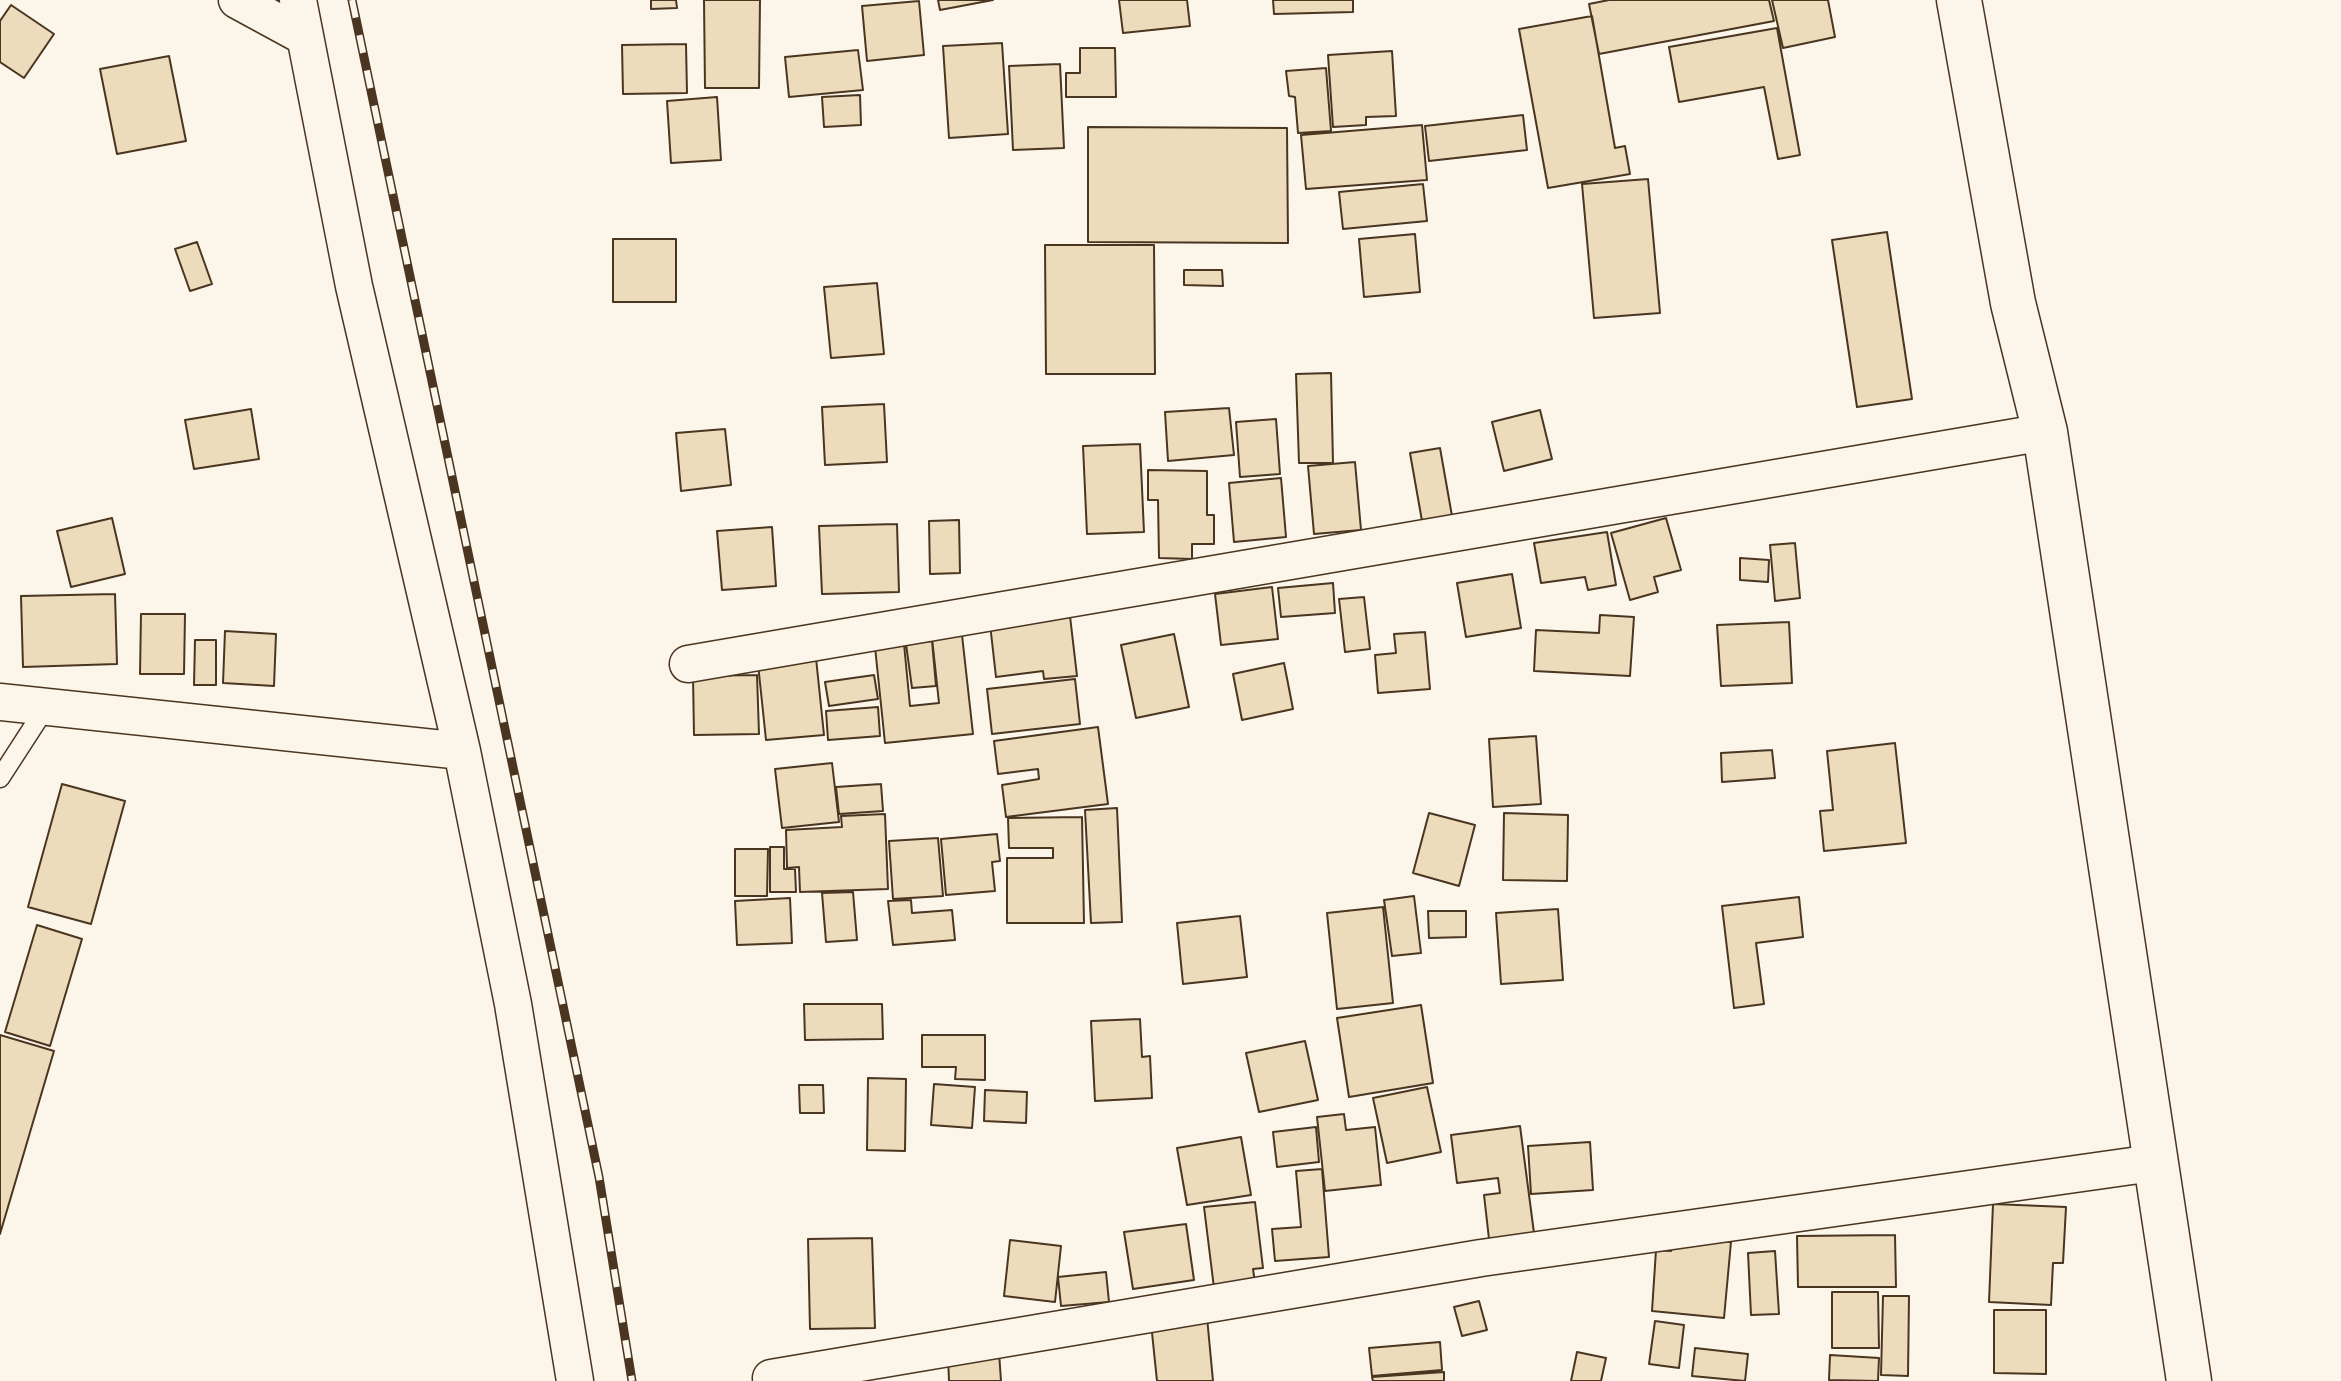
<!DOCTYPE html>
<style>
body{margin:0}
canvas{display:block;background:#fbf6e9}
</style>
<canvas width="2341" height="1381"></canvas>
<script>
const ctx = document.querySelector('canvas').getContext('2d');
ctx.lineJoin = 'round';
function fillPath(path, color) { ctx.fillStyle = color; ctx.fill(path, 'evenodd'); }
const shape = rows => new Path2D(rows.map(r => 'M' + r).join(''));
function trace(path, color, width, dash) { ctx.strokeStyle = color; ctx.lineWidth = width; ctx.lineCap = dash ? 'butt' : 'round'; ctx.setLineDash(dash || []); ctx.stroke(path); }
const building = shape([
 [651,0,676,0,677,8,651,9,651,0],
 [704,0,760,0,759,88,705,88,704,0],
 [938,0,993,0,940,10,938,0],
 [1119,0,1187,0,1190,26,1123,33,1119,0],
 [1273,0,1353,0,1353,12,1274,14,1273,0],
 [1609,0,1769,0,1774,21,1599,54,1589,4,1609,0],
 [1772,0,1828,0,1835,37,1783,48,1772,0],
 [919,1,924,55,867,61,862,6,919,1],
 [11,5,54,34,24,78,0,62,0,21,11,5],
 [1592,16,1615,148,1625,146,1630,174,1548,188,1519,29,1592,16],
 [1777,28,1800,155,1778,159,1764,87,1679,102,1669,47,1777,28],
 [1002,43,1008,134,949,138,943,46,1002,43],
 [686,44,687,93,623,94,622,45,686,44],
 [1080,48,1115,48,1116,97,1066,97,1066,73,1080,73,1080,48],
 [858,50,863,90,789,97,785,57,858,50],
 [1392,51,1396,116,1366,117,1366,125,1333,127,1328,55,1392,51],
 [169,56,186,141,117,154,100,69,169,56],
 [1060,64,1064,148,1013,150,1009,66,1060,64],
 [1326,68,1331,131,1298,133,1295,97,1289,96,1286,71,1326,68],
 [860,95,861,125,824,127,822,97,860,95],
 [717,97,721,160,671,163,667,101,717,97],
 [1523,115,1527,150,1429,161,1425,126,1523,115],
 [1422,125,1427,180,1306,189,1301,135,1422,125],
 [1088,127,1287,128,1288,243,1088,242,1088,127],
 [1648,179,1660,313,1594,318,1582,184,1648,179],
 [1423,184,1427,221,1343,229,1339,192,1423,184],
 [1887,232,1912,399,1857,407,1832,240,1887,232],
 [1415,234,1420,292,1364,297,1359,239,1415,234],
 [613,239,676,239,676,302,613,302,613,239],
 [197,242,212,284,190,291,175,249,197,242],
 [1045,245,1154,245,1155,374,1046,374,1045,245],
 [1184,270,1222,270,1223,286,1184,285,1184,270],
 [877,283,884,354,831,358,824,287,877,283],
 [1331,373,1333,463,1299,463,1296,374,1331,373],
 [884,404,887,462,825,465,822,407,884,404],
 [1229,408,1234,455,1168,461,1165,412,1229,408],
 [251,409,259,459,194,469,185,420,251,409],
 [1540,410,1552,459,1504,471,1492,422,1540,410],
 [1276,419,1280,474,1240,477,1236,422,1276,419],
 [725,429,731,485,681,491,676,433,725,429],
 [1140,444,1144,532,1087,534,1083,446,1140,444],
 [1440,448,1452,516,1422,521,1410,453,1440,448],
 [1355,462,1361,530,1314,534,1308,466,1355,462],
 [1148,470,1207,471,1207,515,1214,515,1214,544,1192,544,1192,559,1159,558,1158,500,1148,500,1148,470],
 [1281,478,1286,537,1234,542,1229,483,1281,478],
 [112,518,125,574,71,587,57,531,112,518],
 [1666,518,1681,570,1654,577,1658,592,1630,600,1611,533,1666,518],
 [959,520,960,573,930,574,929,521,959,520],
 [897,524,899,592,822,594,819,526,897,524],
 [772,527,776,586,722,590,717,531,772,527],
 [1607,532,1616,585,1588,590,1585,577,1541,583,1534,543,1607,532],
 [1795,543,1800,598,1775,601,1770,545,1795,543],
 [1740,558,1769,560,1768,582,1740,580,1740,558],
 [1512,574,1521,628,1466,637,1457,583,1512,574],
 [1333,583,1335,613,1281,617,1278,588,1333,583],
 [1272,587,1278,639,1221,645,1215,594,1272,587],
 [115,594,117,664,23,667,21,596,115,594],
 [1364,597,1370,649,1345,652,1339,599,1364,597],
 [141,614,185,614,184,674,140,674,141,614],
 [1600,615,1634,617,1630,676,1534,671,1536,630,1599,633,1600,615],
 [1070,616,1077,676,1044,679,1043,671,996,677,990,624,1070,616],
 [1789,622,1792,683,1721,686,1717,625,1789,622],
 [225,631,276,634,274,686,223,683,225,631],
 [1425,632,1430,689,1378,693,1375,655,1396,653,1394,634,1425,632],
 [1174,634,1189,707,1136,718,1121,645,1174,634],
 [962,635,973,734,885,743,875,647,904,644,910,706,939,703,932,638,962,635],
 [195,640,216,640,216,685,194,685,195,640],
 [932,641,936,686,912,688,906,644,932,641],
 [816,658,824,735,766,740,758,664,816,658],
 [1284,663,1293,709,1242,720,1233,674,1284,663],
 [757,675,759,734,694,735,693,676,757,675],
 [874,675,878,699,829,706,825,682,874,675],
 [1075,679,1080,724,992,734,987,689,1075,679],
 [878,707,880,736,828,740,826,711,878,707],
 [1098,727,1108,804,1006,817,1002,785,1039,779,1038,769,998,774,994,741,1098,727],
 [1536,736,1541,804,1493,807,1489,739,1536,736],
 [1895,743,1906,843,1824,851,1820,811,1833,810,1827,751,1895,743],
 [1772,750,1775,778,1722,782,1721,753,1772,750],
 [832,763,839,822,782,828,775,769,832,763],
 [62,784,125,801,91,924,28,907,62,784],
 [881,784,883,811,839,814,836,787,881,784],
 [1117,808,1122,922,1091,923,1085,810,1117,808],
 [1429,813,1475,825,1459,886,1413,873,1429,813],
 [1504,813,1568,815,1567,881,1503,880,1504,813],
 [885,814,888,889,800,892,799,867,787,868,786,830,842,827,841,816,885,814],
 [1082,817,1084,923,1007,923,1007,858,1053,858,1053,848,1009,848,1008,818,1082,817],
 [997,834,1000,861,992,862,995,891,946,895,941,839,997,834],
 [938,838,943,896,893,899,889,841,938,838],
 [770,847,784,847,784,869,795,869,796,892,770,892,770,847],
 [735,849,768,849,767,896,735,896,735,849],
 [853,892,857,940,826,942,822,893,853,892],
 [1414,896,1421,953,1392,956,1384,900,1414,896],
 [1799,897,1803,937,1756,943,1764,1004,1734,1008,1722,906,1799,897],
 [790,898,792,943,737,945,735,901,790,898],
 [911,900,912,913,952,910,955,940,893,945,888,901,911,900],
 [1383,907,1393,1003,1337,1009,1327,913,1383,907],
 [1558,909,1563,980,1501,984,1496,913,1558,909],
 [1428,911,1466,911,1466,937,1429,938,1428,911],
 [1240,916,1247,977,1183,984,1177,923,1240,916],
 [37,925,82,939,50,1046,5,1032,37,925],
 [804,1004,882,1004,883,1039,805,1040,804,1004],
 [1421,1005,1433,1083,1349,1097,1337,1018,1421,1005],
 [1140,1019,1142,1057,1150,1056,1152,1098,1095,1101,1091,1021,1140,1019],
 [0,1035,54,1051,0,1234,0,1035],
 [922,1035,985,1035,985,1080,955,1079,956,1067,922,1067,922,1035],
 [1305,1041,1318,1100,1259,1112,1246,1053,1305,1041],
 [868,1078,906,1079,905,1151,867,1150,868,1078],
 [934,1084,975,1087,972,1128,931,1125,934,1084],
 [799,1085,823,1085,824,1113,800,1113,799,1085],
 [1427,1087,1441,1152,1387,1163,1373,1098,1427,1087],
 [985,1090,1027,1092,1026,1123,984,1121,985,1090],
 [1344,1114,1346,1130,1375,1127,1381,1185,1325,1191,1317,1117,1344,1114],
 [1520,1126,1534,1233,1489,1239,1484,1195,1500,1193,1498,1178,1457,1183,1451,1135,1520,1126],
 [1316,1127,1319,1162,1277,1167,1273,1132,1316,1127],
 [1241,1137,1251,1195,1187,1205,1177,1148,1241,1137],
 [1590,1142,1593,1190,1531,1194,1528,1146,1590,1142],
 [1322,1169,1329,1257,1275,1261,1272,1229,1301,1227,1296,1171,1322,1169],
 [1255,1202,1263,1268,1253,1269,1255,1283,1214,1288,1204,1207,1255,1202],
 [1993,1204,2066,1207,2063,1263,2053,1263,2051,1305,1989,1302,1993,1204],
 [1186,1224,1194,1280,1133,1289,1124,1232,1186,1224],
 [1895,1235,1896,1287,1798,1287,1797,1236,1895,1235],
 [1672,1236,1731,1242,1724,1318,1652,1311,1656,1250,1671,1251,1672,1236],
 [872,1238,875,1328,810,1329,808,1239,872,1238],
 [1010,1240,1061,1246,1055,1302,1004,1296,1010,1240],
 [1775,1251,1779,1314,1751,1315,1748,1253,1775,1251],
 [1106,1272,1109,1302,1061,1306,1058,1277,1106,1272],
 [1832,1292,1878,1292,1879,1348,1832,1348,1832,1292],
 [1883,1296,1909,1296,1908,1376,1881,1375,1883,1296],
 [1479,1301,1487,1330,1462,1336,1454,1307,1479,1301],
 [1994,1310,2046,1310,2046,1374,1994,1373,1994,1310],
 [1207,1317,1213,1381,1157,1381,1151,1323,1207,1317],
 [1655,1321,1684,1325,1679,1368,1649,1364,1655,1321],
 [1440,1342,1442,1370,1372,1376,1369,1348,1440,1342],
 [1695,1348,1748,1354,1745,1381,1692,1376,1695,1348],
 [999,1352,1001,1381,949,1381,948,1356,999,1352],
 [1577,1352,1606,1358,1601,1381,1571,1381,1577,1352],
 [1830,1355,1879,1358,1878,1381,1829,1380,1830,1355],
 [1444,1372,1444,1381,1373,1381,1372,1377,1444,1372]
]);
fillPath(building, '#ecdcbc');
trace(building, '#4a3520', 2);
const service = shape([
 [0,778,46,707]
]);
const minor = shape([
 [237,0,305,37],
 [298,0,354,286,462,751,513,1004,575,1381],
 [688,664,2045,432],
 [0,702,462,751],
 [771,1378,1481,1258,2153,1163]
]);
const tertiary = shape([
 [1959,0,2013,303,2045,432,2189,1381]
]);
trace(service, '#4a3520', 21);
trace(minor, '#4a3520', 39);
trace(tertiary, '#4a3520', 47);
trace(service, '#fbf6e9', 18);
trace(minor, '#fbf6e9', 36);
trace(tertiary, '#fbf6e9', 44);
const rail = shape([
 [352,0,599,1177,632,1381]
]);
trace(rail, '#4a3520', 9);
trace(rail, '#fbf6e9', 6, [18]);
</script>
